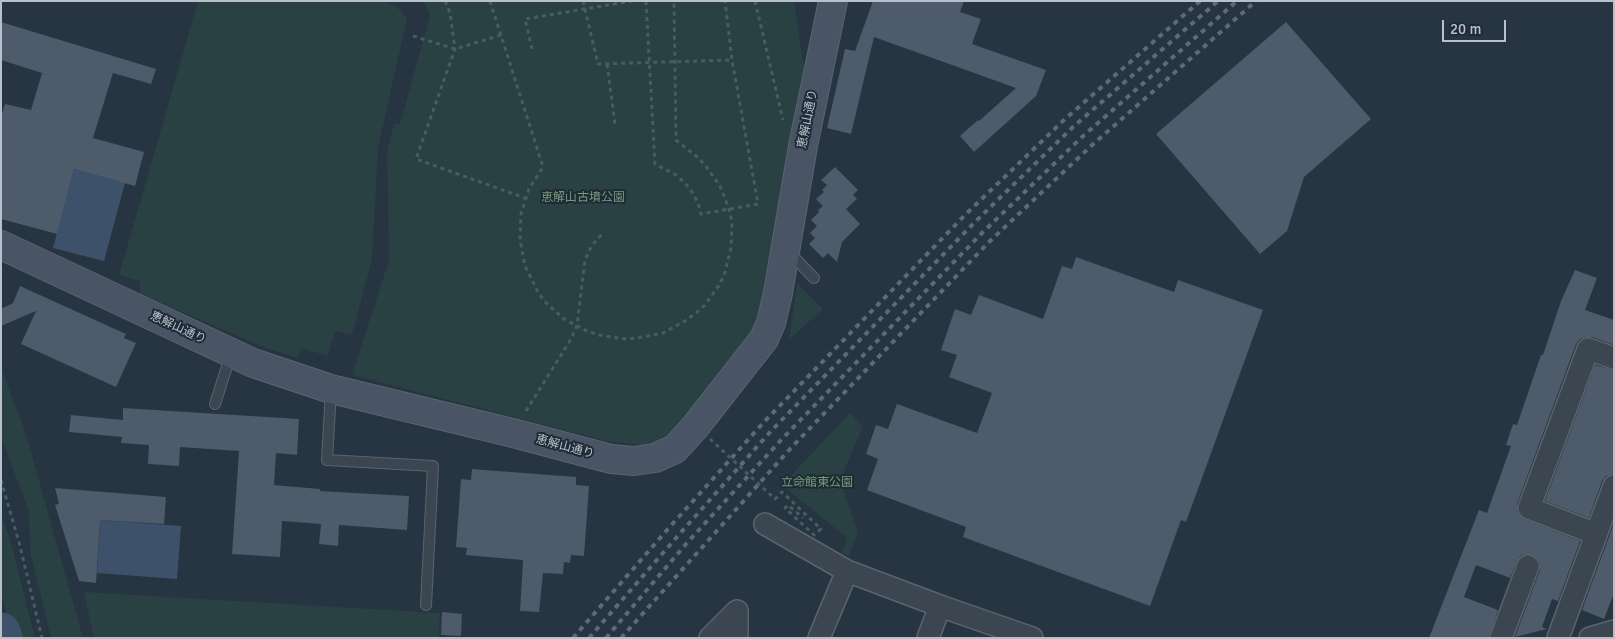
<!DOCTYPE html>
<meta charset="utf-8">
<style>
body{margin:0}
#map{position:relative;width:1615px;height:639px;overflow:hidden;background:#273442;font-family:Signika,sans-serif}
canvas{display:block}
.frame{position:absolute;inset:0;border:2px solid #b8c1cb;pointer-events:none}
.scale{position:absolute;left:1442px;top:20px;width:64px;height:22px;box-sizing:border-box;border:2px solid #b8c1cb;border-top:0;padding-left:6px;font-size:15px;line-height:18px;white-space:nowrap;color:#b8c1cb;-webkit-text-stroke:4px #202b37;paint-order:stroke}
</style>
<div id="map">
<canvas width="1615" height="639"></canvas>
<div class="frame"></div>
<div class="scale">20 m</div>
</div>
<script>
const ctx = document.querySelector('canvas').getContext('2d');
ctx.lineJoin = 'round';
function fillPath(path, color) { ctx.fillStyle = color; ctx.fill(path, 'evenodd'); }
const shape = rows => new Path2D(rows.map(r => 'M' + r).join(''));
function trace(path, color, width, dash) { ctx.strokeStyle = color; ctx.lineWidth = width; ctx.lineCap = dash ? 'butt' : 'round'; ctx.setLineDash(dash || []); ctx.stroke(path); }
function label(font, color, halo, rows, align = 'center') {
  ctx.font = font + ' Signika,"Noto Sans JP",sans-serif'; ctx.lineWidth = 4; ctx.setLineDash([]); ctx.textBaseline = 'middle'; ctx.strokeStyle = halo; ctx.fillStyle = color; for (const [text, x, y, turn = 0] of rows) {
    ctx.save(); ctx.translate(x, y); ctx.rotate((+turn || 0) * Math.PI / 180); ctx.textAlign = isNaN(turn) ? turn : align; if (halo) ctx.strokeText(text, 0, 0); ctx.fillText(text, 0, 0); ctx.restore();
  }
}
fillPath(shape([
 [198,1,382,1,396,6,407,18,378,149,372,259,352,335,335,331,328,356,301,348,298,358,266,348,140,294,140,281,119,275],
 [423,1,794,1,806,81,759,323,674,436,647,446,606,441,352,375,389,260,387,150,394,123,400,124,430,15],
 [797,283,823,309,789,340],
 [1,368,26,434,83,638,51,638,30,551,29,512,1,437],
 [850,413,863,426,840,481,858,532,849,556,842,553,847,538,782,485],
 [1,513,12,546,35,638,13,638,1,593],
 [84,592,440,613,439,638,94,638]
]), '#294143');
fillPath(shape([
 [74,169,125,183,104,261,53,248],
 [100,520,181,526,177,579,97,573]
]), '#3d526a');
trace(shape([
 [1,632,3,638]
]), '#3d526a', 39);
fillPath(shape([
 [873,1,964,1,960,12,981,19,972,44,1046,70,1036,96,974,152,960,136,978,120,979,121,1016,88,874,37,851,134,827,128,845,49,855,51],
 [1,22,156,69,151,84,113,73,93,138,144,152,135,186,74,169,57,234,1,219,1,117,5,104,31,110,42,73,1,60],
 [1286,22,1371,119,1304,177,1287,231,1260,254,1156,134],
 [835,167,858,190,853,195,857,199,846,209,860,224,842,242,837,262,828,253,823,258,809,244,815,238,810,233,817,226,811,220,819,212,818,210,823,206,816,199,824,192,822,190,827,185,821,180],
 [1076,257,1174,292,1178,280,1263,310,1186,522,1181,520,1150,606,963,537,966,527,867,490,878,459,866,454,876,425,888,429,897,404,977,433,992,393,949,377,957,355,941,350,955,309,971,315,979,295,1043,319,1062,266,1072,269],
 [1575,270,1597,278,1585,310,1614,320,1614,345,1592,337,1586,337,1580,339,1576,344,1517,504,1517,510,1519,515,1524,519,1580,541,1558,601,1552,599,1542,627,1547,629,1515,637,1540,570,1540,563,1537,558,1533,555,1526,554,1520,556,1517,561,1510,578,1476,565,1464,597,1498,610,1489,638,1429,638,1479,510,1487,513,1511,446,1506,445,1513,424,1517,425,1541,355,1543,355,1561,301],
 [20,286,126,334,124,338,136,343,116,387,21,344,36,311,1,326,1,309,13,303],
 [1595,365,1614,370,1614,474,1606,476,1602,481,1589,518,1545,501],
 [123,408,299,419,297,455,276,453,274,485,320,489,320,491,409,496,407,530,339,525,338,546,319,544,321,524,282,521,280,557,232,554,239,451,180,447,179,466,148,464,149,445,121,443,122,437,69,432,71,415,123,420],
 [472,469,576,477,576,485,589,486,584,556,571,555,570,563,564,562,563,574,543,573,539,612,520,611,523,560,466,555,467,548,456,547,461,479,471,480],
 [55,488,166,497,164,524,100,520,96,583,79,581,55,505,59,504],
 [1614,523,1614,593,1604,619,1582,610],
 [442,612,462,614,461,636,441,635]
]), '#4d5b6a');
const lane = shape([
 [788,251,814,278],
 [331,390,327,460,433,466,426,605],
 [215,404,231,354]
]);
const street = shape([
 [765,524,847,571],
 [1596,534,1529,508,1588,349,1614,358],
 [710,638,737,611,737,638],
 [819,638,847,571,940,606,1032,638],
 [928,638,940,606],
 [1501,638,1528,566],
 [1558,638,1614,486],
 [1590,638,1614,631]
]);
const secondary = shape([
 [1,245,253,363,331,389,513,433,611,459,634,461,655,458,675,449,695,427,764,339,771,323,778,293,803,146,833,1]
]);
trace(lane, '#59646f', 12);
trace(street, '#59646f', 24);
trace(secondary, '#59646f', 30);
trace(shape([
 [445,1,450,13,455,49,416,159,525,198],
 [490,1,543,167,529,189,521,214,520,240,525,266,537,290,544,301,564,319,587,331,599,335,625,339,637,338,663,333,685,321,696,313,705,305,720,284,725,272,731,248,732,222,729,209,720,186,705,165,696,156,676,140,674,1],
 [583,1,598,64,732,60,725,1],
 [646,1,655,164,676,175,685,183,692,192,698,203,701,214,758,204,732,60],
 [755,1,783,120],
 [413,36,455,49,501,35],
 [532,49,525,19,632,1],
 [607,64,615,124],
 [526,411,571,339,577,326,585,260,592,245,604,232],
 [1,480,20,546,42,638]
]), '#475e5f', 3, [4, 4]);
trace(lane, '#3b4651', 10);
trace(street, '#3b4651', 21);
trace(secondary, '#495564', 28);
trace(shape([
 [573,638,667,530,763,423,965,215,1065,119,1200,1],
 [589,638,676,538,771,431,975,222,1073,127,1218,1],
 [606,638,686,544,781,440,982,233,1082,137,1237,1],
 [621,638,790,449,990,241,1091,146,1256,1]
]), '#5d6a78', 4, [5, 5]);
trace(shape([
 [710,439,775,499,782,492,821,529,814,535,785,508,788,505,803,518]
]), '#475e5f', 3, [4, 4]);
label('12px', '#b8c1cb', '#202b37', [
 ["恵解山通り",808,119,-79],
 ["恵解山通り",178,328,25],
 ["恵解山通り",565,447,15]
]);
label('12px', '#709c78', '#202b37', [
 ["恵解山古墳公園",583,198],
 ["立命館東公園",817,483]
]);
</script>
